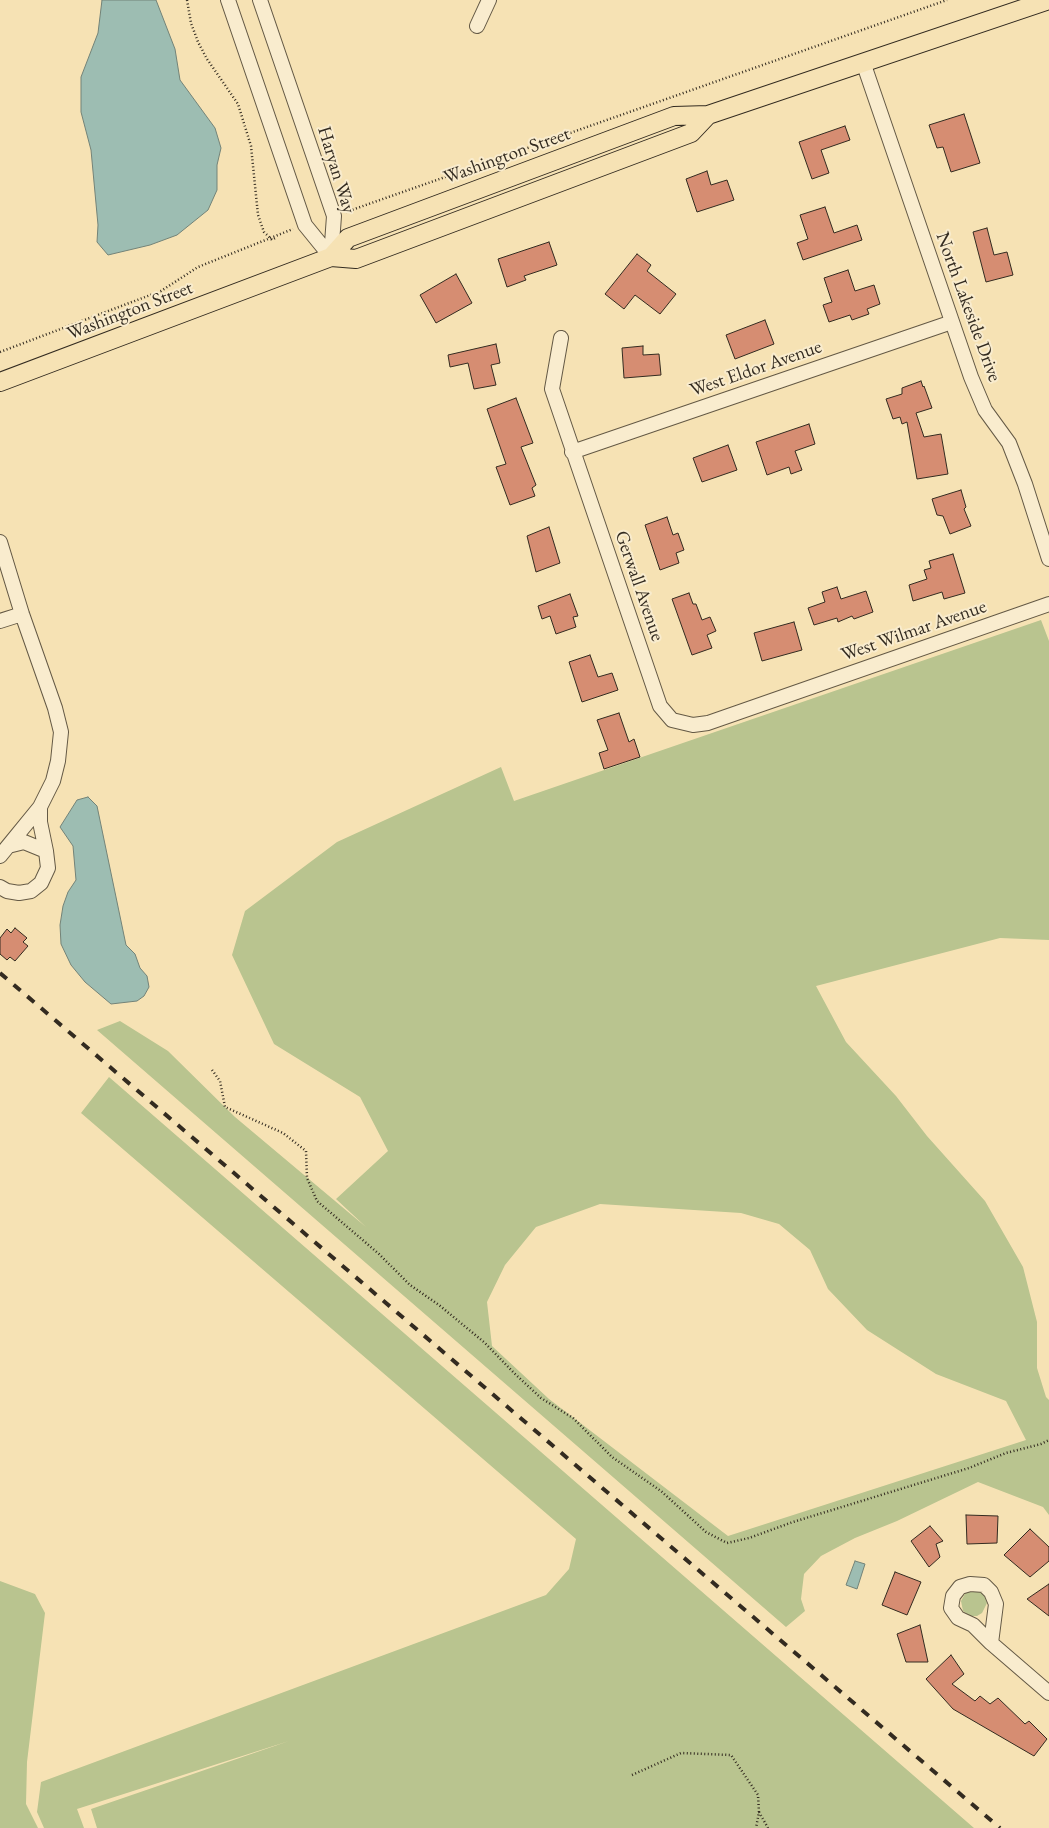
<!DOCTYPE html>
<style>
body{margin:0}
canvas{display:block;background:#f6e2b4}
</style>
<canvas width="1049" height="1828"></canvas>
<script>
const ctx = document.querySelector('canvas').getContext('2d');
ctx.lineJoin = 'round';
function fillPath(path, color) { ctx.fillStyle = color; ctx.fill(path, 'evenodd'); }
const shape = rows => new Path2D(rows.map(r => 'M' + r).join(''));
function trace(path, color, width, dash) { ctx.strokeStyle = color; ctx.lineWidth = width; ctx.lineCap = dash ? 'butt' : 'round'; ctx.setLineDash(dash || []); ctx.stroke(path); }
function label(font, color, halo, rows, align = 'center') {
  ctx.font = font + ' "EB Garamond",serif'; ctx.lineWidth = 4; ctx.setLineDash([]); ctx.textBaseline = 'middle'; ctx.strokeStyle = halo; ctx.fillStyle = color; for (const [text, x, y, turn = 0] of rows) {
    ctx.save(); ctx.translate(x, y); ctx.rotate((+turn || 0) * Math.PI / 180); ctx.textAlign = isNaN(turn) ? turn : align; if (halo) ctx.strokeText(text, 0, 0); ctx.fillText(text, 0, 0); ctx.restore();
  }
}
fillPath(shape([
 [1041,620,1049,641,1049,940,1000,938,816,986,846,1042,896,1096,927,1136,985,1201,1023,1267,1037,1322,1037,1368,1046,1397,1049,1400,1049,1515,1043,1507,978,1482,897,1521,855,1538,821,1556,804,1574,801,1599,805,1611,786,1627,97,1030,120,1021,168,1051,235,1117,366,1227,336,1199,388,1151,360,1097,274,1044,232,955,245,911,337,842,501,767,514,801],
 [600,1204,741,1213,779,1224,810,1250,828,1289,867,1330,936,1374,1006,1401,1026,1440,728,1536,549,1399,492,1346,487,1302,505,1265,536,1227],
 [109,1077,465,1386,974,1828,97,1828,91,1809,289,1741,77,1809,84,1828,44,1828,37,1812,41,1782,546,1595,569,1569,576,1539,81,1113],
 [0,1581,35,1594,45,1613,27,1762,26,1804,38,1828,0,1828],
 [977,1588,985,1594,987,1603,982,1613,977,1616,971,1616,963,1611,961,1601,966,1592]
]), '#b9c48f');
const water = shape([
 [102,0,156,0,175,49,180,80,215,128,221,148,217,165,217,190,208,210,177,235,150,245,108,255,97,242,98,225,91,150,81,112,81,77,98,33,102,0],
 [88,797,97,806,126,945,135,954,140,968,147,976,149,987,144,996,137,1001,111,1004,85,982,71,965,61,944,60,925,63,906,68,892,76,880,73,846,60,827,77,800,88,797],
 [855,1561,865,1564,857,1589,846,1585,855,1561]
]);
fillPath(water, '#9dbdb2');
trace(water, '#738378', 1);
const building = shape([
 [964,114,980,163,951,172,943,147,937,148,929,125,964,114],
 [845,126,850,140,821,150,829,173,812,179,799,142,845,126],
 [707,171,711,185,727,180,734,200,697,212,686,179,707,171],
 [825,207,834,233,857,225,862,240,803,260,797,243,808,239,800,215,825,207],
 [987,228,994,255,1007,252,1013,275,986,282,973,232,987,228],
 [549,242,557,265,524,276,526,280,507,287,498,259,549,242],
 [637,254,651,265,647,271,676,294,660,314,635,295,624,309,605,294,637,254],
 [848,270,855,291,874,285,880,304,867,309,869,314,852,320,850,315,829,322,823,305,832,302,824,278,848,270],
 [456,274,472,303,436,323,420,295,456,274],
 [765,320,774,344,735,359,726,335,765,320],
 [496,344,500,363,491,365,496,385,474,389,468,363,450,367,448,355,496,344],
 [643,346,643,355,659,354,661,375,624,378,622,348,643,346],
 [921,381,923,387,924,386,932,408,916,413,924,437,941,434,948,474,917,479,907,422,902,424,900,417,893,419,886,399,902,394,902,388,921,381],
 [516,398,533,443,521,447,536,485,532,488,535,496,510,505,496,467,506,464,487,409,516,398],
 [809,424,815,444,795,451,802,470,791,474,789,467,767,475,756,442,809,424],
 [728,445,737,470,702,482,693,458,728,445],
 [961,490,966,507,964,509,971,526,950,534,943,516,937,515,932,499,961,490],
 [667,517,673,535,678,533,684,550,676,553,679,563,660,570,645,525,667,517],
 [549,527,560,563,536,572,527,536,549,527],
 [953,554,965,593,944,599,942,592,913,601,909,585,927,579,924,570,931,568,929,561,953,554],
 [837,587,841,599,866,591,873,612,854,619,852,616,838,622,837,618,814,625,808,608,825,602,822,592,837,587],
 [689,593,693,604,696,604,702,620,710,617,716,631,707,635,712,648,692,655,672,599,689,593],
 [570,594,578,616,573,617,576,627,556,634,550,616,542,619,538,606,570,594],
 [794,622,802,650,762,661,754,633,794,622],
 [590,655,598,677,612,673,618,690,582,702,569,662,590,655],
 [619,713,629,742,634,739,640,757,604,769,599,753,608,750,597,720,619,713],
 [15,928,27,938,23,942,28,946,15,961,10,957,7,960,0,954,0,938,7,929,11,933,15,928],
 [966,1515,998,1516,997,1543,967,1544,966,1515],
 [930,1526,943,1541,936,1544,940,1557,929,1567,911,1541,930,1526],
 [1030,1529,1049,1547,1049,1561,1030,1577,1004,1555,1030,1529],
 [895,1572,921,1582,907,1615,882,1605,895,1572],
 [1049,1584,1049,1616,1027,1599,1049,1584],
 [920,1625,928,1662,906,1662,897,1634,920,1625],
 [951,1655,964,1674,952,1684,975,1701,980,1696,990,1704,998,1698,1025,1724,1029,1721,1047,1739,1034,1756,953,1709,926,1679,951,1655]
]);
fillPath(building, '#d68d72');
trace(building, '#332b20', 1);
const minor = shape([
 [228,0,305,225,331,257],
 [260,0,334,216,331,257],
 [477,26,489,0],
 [863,62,971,377,985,410,1009,443,1025,484,1049,559],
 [561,338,552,389,660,706,672,720,693,725,708,723,1049,604],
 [572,452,952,322],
 [0,542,22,614,55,708,61,732,58,761,53,781,40,807,0,856],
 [0,621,22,614],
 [40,807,40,822,46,851],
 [0,887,7,891,19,893,31,891,41,883,48,868,46,851,24,842,8,846],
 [991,1643,996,1604,991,1592,984,1585,970,1584,960,1587,953,1596,951,1608,958,1618,973,1625,991,1643,1049,1693]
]);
const major = shape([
 [331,257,348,238,674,116,708,115,1049,0],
 [0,382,331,257,356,259,691,133,708,115]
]);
trace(minor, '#645945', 16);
trace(major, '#332b20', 20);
trace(shape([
 [187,0,191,23,198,42,207,59,238,104,251,146,258,215,264,232,272,240,277,237],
 [346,212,947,0],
 [0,352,161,291,198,267,293,229],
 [212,1070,220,1081,225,1107,283,1133,306,1151,307,1178,317,1201,379,1254,410,1285,439,1305,485,1343,514,1373,541,1398,573,1418,612,1457,661,1491,706,1532,727,1543,749,1538,793,1522,969,1468,1006,1453,1041,1444,1049,1440],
 [632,1775,681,1753,731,1755,758,1795,759,1812,756,1828],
 [759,1812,768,1828]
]), '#332b20', 2.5, [1, 2.5]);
trace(minor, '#f9ecce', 14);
trace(major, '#f6e2b4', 18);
trace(shape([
 [0,973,1000,1828]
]), '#332b20', 4, [9, 9]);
label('19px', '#332b20', '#f9ecce', [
 ["Washington Street",507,156,-20],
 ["Haryan Way",336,170,73],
 ["North Lakeside Drive",968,307,70],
 ["Washington Street",130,311,-21],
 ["West Eldor Avenue",756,369,-19],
 ["Gerwall Avenue",639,586,71],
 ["West Wilmar Avenue",914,631,-19]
]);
</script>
